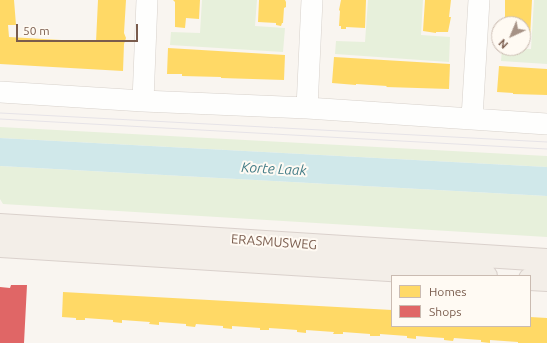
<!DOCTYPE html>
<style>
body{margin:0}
#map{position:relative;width:547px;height:343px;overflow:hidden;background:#f9f5f0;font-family:Ubuntu,sans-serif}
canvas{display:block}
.legend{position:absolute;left:391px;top:275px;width:140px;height:52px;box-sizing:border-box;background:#fffaf3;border:1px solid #cabbb1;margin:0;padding:5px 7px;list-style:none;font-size:12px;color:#7a5c4d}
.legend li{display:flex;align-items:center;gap:8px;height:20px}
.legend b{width:20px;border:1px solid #cabbb1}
.north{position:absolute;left:491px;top:16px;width:40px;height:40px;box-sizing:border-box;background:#fffaf3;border:1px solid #cabbb1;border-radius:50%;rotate:224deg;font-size:11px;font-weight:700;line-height:16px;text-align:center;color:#7a5c4d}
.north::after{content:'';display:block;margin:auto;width:14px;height:18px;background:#a69286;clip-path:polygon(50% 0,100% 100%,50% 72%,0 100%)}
.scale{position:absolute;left:16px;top:24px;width:122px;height:18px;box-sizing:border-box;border:2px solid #7a5c4d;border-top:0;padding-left:5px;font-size:12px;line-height:14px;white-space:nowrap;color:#7a5c4d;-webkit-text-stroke:3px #fffaf3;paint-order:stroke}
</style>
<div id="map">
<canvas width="547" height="343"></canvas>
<ul class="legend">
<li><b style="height:11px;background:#ffd966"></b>Homes</li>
<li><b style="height:11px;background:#e06666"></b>Shops</li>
</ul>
<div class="north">N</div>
<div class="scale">50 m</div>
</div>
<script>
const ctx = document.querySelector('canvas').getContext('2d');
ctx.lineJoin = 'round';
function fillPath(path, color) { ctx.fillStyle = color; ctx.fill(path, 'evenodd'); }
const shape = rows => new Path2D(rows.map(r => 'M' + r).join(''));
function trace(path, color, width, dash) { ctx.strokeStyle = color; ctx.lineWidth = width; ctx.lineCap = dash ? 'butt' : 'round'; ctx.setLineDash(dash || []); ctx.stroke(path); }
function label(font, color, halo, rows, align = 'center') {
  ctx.font = font + ' Ubuntu,sans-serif'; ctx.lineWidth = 4; ctx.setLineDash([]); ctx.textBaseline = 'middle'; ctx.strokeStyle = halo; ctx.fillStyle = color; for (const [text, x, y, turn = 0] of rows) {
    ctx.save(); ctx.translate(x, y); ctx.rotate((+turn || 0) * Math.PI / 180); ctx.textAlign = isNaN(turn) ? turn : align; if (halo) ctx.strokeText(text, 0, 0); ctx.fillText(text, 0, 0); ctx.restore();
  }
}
fillPath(shape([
 [202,0,257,0,255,26,285,28,283,52,170,45,171,32,200,33],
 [368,0,423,0,421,35,450,37,449,62,335,54,336,41,365,42],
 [534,0,547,0,547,64,501,61,502,48,531,49],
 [0,127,547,156,547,167,0,138],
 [0,166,547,196,547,237,3,204,0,199]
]), '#e7f0db');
fillPath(shape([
 [0,138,547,167,547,196,0,166]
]), '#d0e8ea');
fillPath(shape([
 [0,0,14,0,16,25,8,25,9,37,96,42,98,0,126,0,124,33,126,38,124,44,123,71,0,64],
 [173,0,200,0,199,19,186,18,185,28,175,27,175,2],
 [259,0,285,0,286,2,286,7,284,8,283,23,282,23,281,26,276,25,276,23,258,22],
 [341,0,366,0,365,28,346,27,346,29,341,29,341,26,339,26,340,11,339,10],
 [425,0,451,0,449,17,451,17,448,32,436,32,436,33,423,31],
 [505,0,532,0,530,37,523,37,523,24,503,24,504,20,505,20],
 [168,48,285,55,284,80,221,78,221,77,182,76,182,74,167,74],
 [334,57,450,64,449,89,386,87,387,86,356,84,356,85,332,83],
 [499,66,547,69,547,95,513,94,513,93,497,92],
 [63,292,392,310,392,326,530,326,530,317,547,318,547,343,518,343,518,342,490,340,490,343,481,342,481,340,467,339,454,338,453,341,444,340,444,338,429,337,416,336,416,339,407,338,407,336,380,334,380,336,370,336,370,334,343,332,343,334,333,334,334,332,306,330,306,333,297,332,297,330,284,329,269,328,269,330,260,330,260,328,232,326,232,329,223,328,223,326,209,325,196,324,195,327,186,326,186,324,159,322,159,325,149,324,150,322,122,320,122,323,113,322,113,320,85,318,85,320,76,320,76,318,62,317]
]), '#ffd966');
fillPath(shape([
 [11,285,27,285,24,343,0,343,0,287,10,288]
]), '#e06666');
const minor = shape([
 [0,92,143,101,307,108,547,124],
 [143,101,147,0],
 [307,108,312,0],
 [472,118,479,0]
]);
const major = shape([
 [0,225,547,260],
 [0,246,486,276],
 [530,279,547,280]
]);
trace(minor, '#d7d1cb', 22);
trace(major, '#dad1cc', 24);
trace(minor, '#fefefd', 21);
trace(major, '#f3eee8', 22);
trace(shape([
 [0,113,547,142],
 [0,119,547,149]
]), '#e6e3e7', 1);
label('13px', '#7a5c4d', '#fffaf3', [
 ["ERASMUSWEG",274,242,4]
]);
label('italic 14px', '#437c86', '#fffaf3', [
 ["Korte Laak",274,169,3]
]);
</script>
